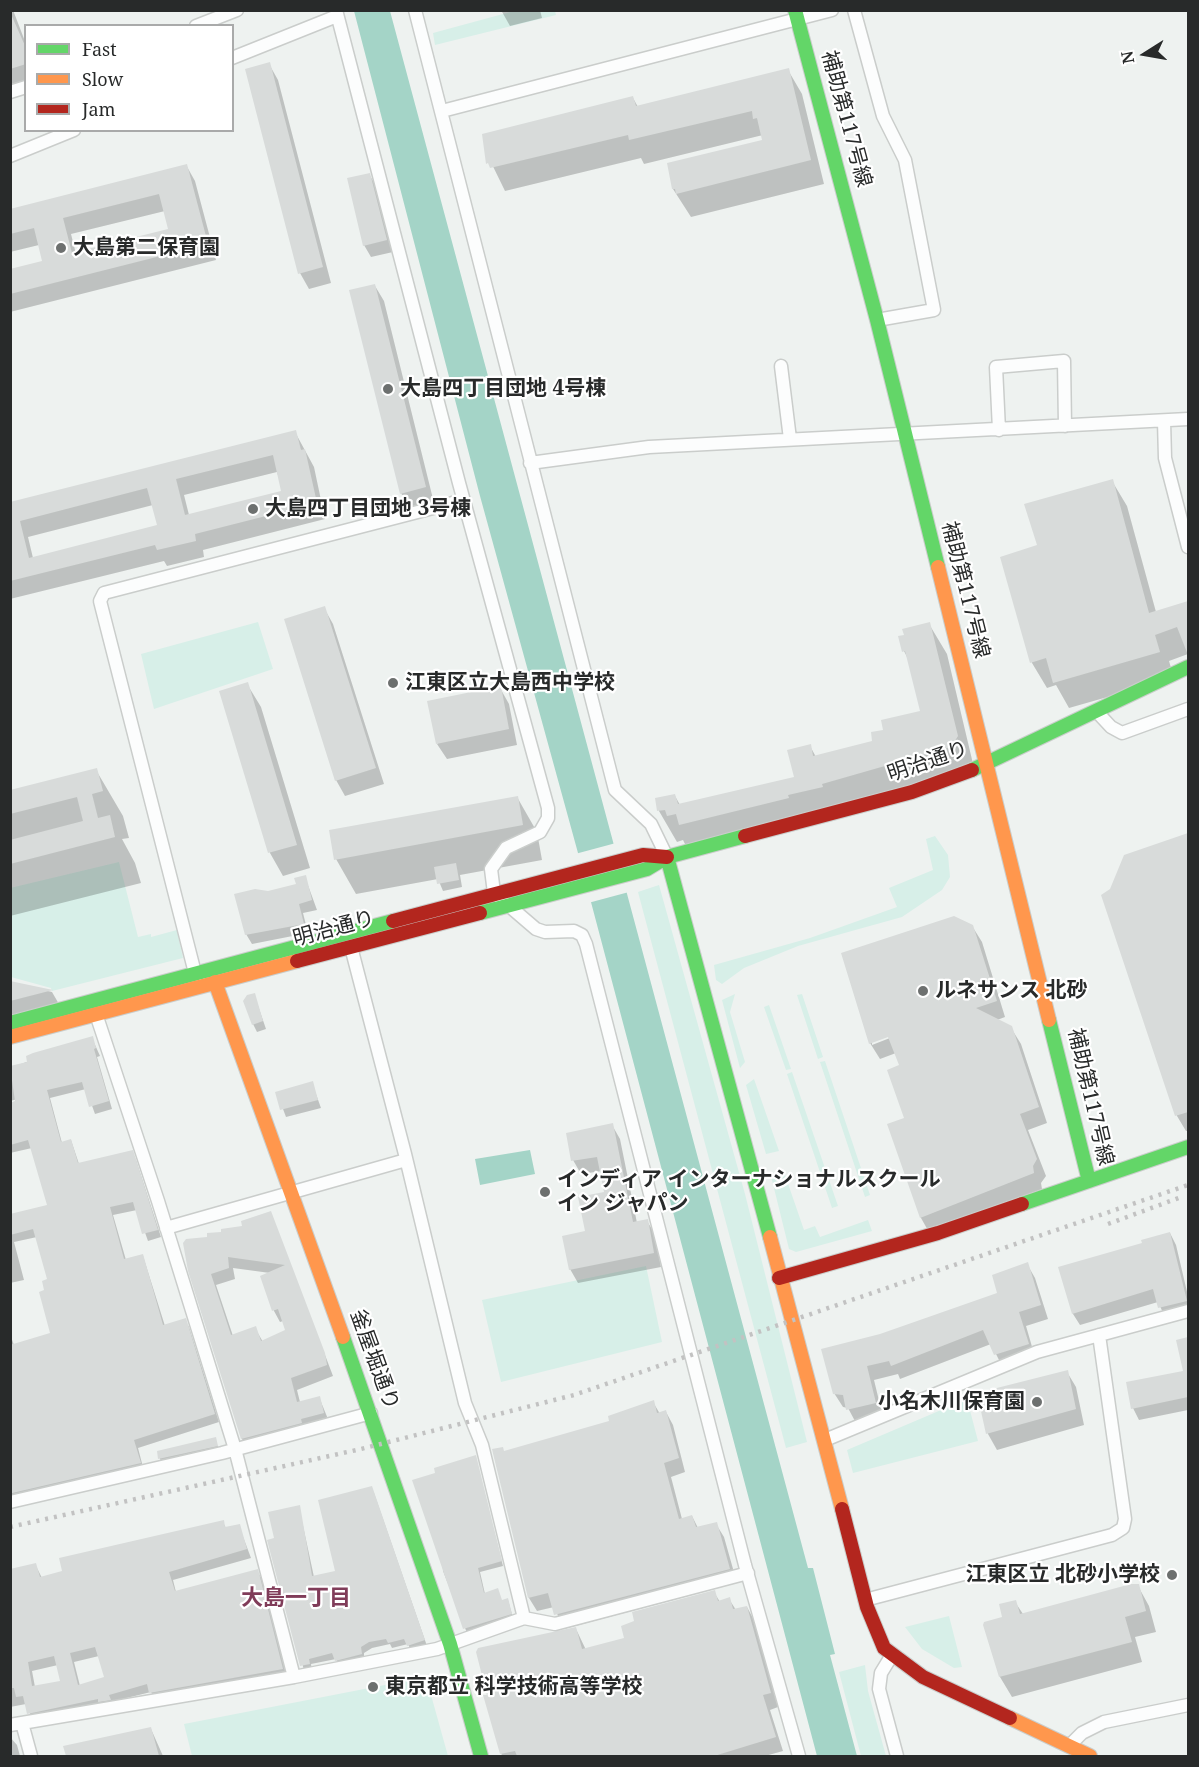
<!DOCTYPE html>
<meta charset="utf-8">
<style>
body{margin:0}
#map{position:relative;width:1199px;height:1767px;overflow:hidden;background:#eef2f0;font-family:"Noto Serif",serif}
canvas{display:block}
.frame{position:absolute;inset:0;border:12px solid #282a2a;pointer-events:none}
.legend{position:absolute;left:24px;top:24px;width:210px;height:108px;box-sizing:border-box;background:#fff;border:2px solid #a9aaaa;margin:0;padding:8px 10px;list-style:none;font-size:18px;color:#282a2a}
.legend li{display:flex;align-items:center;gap:12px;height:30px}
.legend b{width:30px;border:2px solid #a9aaaa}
.north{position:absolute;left:1115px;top:24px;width:60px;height:60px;-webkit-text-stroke:4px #fff;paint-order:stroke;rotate:259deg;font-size:16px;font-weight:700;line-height:24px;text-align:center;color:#282a2a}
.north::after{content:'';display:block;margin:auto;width:21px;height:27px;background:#282a2a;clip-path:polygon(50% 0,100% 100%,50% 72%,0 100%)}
</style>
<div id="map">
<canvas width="1199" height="1767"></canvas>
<div class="frame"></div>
<ul class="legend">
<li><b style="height:8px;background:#63d668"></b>Fast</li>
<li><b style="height:8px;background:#ff974d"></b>Slow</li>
<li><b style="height:8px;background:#b3261e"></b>Jam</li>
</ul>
<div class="north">N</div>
</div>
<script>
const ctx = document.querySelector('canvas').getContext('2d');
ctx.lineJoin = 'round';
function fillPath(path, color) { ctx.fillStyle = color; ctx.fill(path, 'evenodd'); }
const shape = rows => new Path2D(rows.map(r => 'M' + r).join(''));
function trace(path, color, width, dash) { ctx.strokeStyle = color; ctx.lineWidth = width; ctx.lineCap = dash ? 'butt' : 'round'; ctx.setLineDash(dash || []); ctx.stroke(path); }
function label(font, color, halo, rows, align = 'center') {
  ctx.font = font + ' "Noto Serif","Noto Sans JP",serif'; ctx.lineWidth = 4.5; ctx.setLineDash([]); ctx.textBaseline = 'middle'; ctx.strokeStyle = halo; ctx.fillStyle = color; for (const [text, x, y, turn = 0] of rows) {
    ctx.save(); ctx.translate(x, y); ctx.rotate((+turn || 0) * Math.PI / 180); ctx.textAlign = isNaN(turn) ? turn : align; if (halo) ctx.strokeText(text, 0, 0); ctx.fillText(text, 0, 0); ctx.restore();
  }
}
fillPath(shape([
 [514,11,555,11,556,15,435,45,433,33],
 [258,622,273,669,154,709,141,654],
 [935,836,948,855,950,877,942,890,902,917,798,946,744,968,722,984,716,980,714,965,810,938,897,907,889,888,933,870,926,839],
 [119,862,138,937,151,934,151,937,177,930,183,958,52,991,51,988,11,977,10,888],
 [659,885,745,1194,807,1442,786,1448,638,892],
 [735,994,730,1012,745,1062,740,1068,722,1000],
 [802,994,823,1057,818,1059,797,995],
 [769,1005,791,1069,786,1070,764,1007],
 [825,1061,870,1195,865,1197,820,1062],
 [792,1072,838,1206,832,1208,787,1074],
 [754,1079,779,1151,766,1154,746,1085],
 [784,1172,804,1230,815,1226,820,1237,868,1220,872,1231,796,1252,789,1249,771,1176],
 [646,1266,662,1342,501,1382,482,1300],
 [967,1399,978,1441,853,1473,847,1450],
 [949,1616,962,1667,954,1668,922,1649,905,1627],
 [865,1665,868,1691,886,1756,861,1756,839,1672],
 [426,1677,448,1756,192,1756,184,1724]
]), '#d7efe8');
fillPath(shape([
 [354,11,390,11,808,1568,813,1568,835,1654,830,1655,857,1756,817,1756,578,853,480,496],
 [530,1150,535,1174,480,1185,475,1159]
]), '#a4d4c7');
fillPath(shape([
 [616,843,629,892,588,903,575,854]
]), '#eef2f0');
fillPath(shape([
 [10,10,13,10,26,44,26,83,10,89],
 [501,10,540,10,542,18,510,26],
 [269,64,278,80,331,283,309,289,300,273],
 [788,70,802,94,824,184,691,217,673,189,764,141,763,135,644,164,641,158,505,191,484,148,633,98,638,107],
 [186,165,195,181,216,260,10,312,10,270,44,262,39,245,10,252,10,211],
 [165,211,169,231,76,254,71,234],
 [369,174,376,186,393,252,371,257,364,245],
 [375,286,384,301,434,503,410,509,401,493],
 [295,432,314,467,325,519,203,550,204,557,167,566,164,561,10,599,10,504],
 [277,472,283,492,189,515,184,495],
 [153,505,159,526,33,558,28,537],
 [1112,481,1127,506,1156,612,1186,603,1188,606,1188,654,1169,661,1174,678,1069,708,1056,685,1047,688,1032,663,1002,558,1039,546],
 [324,608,333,624,384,784,345,796,336,780],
 [929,624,947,654,974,768,686,846,683,840,677,842,659,811,657,800,675,796,680,805,795,778,810,746,816,757,874,742,885,731,922,713,909,661,904,651],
 [247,684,261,707,310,868,283,876,270,853,221,692],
 [500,688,509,704,517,745,447,759,437,744],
 [96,770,123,816,129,838,122,839,135,863,141,883,10,916,10,792],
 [517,797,537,832,542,860,460,875,462,887,443,891,438,879,356,894,336,859],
 [1188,835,1188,1131,1186,1131,1177,1116,1103,895,1111,890,1125,857],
 [305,877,317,910,303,913,308,933,252,944,246,934,268,893,298,885],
 [954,918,972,926,982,942,1005,1017,997,1020,1011,1028,1021,1044,1047,1123,1028,1130,1046,1176,1041,1183,1042,1189,930,1234,921,1218,889,1125,906,1119,889,1071,901,1065,896,1053,880,1059,870,1043,842,954],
 [894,1033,895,1036,872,1045,872,1041],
 [14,983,52,992,63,1011,10,1024,10,984],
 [254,994,266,1029,257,1032,253,1024],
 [92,1038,100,1056,97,1057,112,1109,95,1114,86,1089,50,1098,62,1143,71,1140,79,1164,132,1152,136,1160,161,1237,148,1241,137,1210,113,1215,126,1260,143,1256,165,1326,185,1320,189,1327,219,1422,138,1448,144,1471,10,1503,10,1334,14,1345,52,1334,45,1291,49,1280,37,1237,14,1242,24,1280,10,1283,10,1217,48,1206,32,1148,10,1153,10,1116,30,1096,10,1101,10,1068],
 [312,1083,321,1108,286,1117,277,1093],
 [612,1125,620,1139,637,1223,647,1221,655,1234,661,1267,578,1283,570,1269,606,1193,602,1171,581,1174,573,1160],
 [271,1213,333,1376,297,1390,300,1402,319,1397,330,1424,248,1450,242,1439,190,1271,209,1238,244,1228],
 [233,1268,270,1273,262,1276,274,1311,280,1322,283,1321,287,1331,263,1342,255,1328,233,1336,216,1285,235,1279],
 [1170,1233,1176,1245,1188,1296,1188,1314,1166,1319,1158,1302,1080,1325,1073,1314,1060,1268,1143,1244],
 [1027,1264,1035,1278,1048,1319,1026,1326,1035,1357,1003,1368,991,1344,900,1379,898,1374,874,1380,883,1417,856,1423,848,1408,843,1407,834,1393,881,1336,999,1294],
 [1188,1339,1188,1410,1139,1420,1133,1408,1185,1372,1178,1341],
 [1067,1372,1076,1387,1084,1425,997,1450,988,1434,978,1394],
 [653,1402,660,1414,666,1412,673,1425,685,1472,671,1477,682,1519,692,1516,698,1528,716,1524,724,1537,737,1583,564,1629,554,1607,537,1611,529,1598,493,1451,504,1452,611,1423],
 [215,1439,220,1452,163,1465,160,1459,158,1452],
 [475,1457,503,1566,480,1572,485,1594,502,1601,508,1600,513,1618,467,1633,443,1571,437,1474],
 [374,1493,427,1646,411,1651,408,1644,392,1648,390,1644,372,1648,364,1653,364,1660,339,1666,336,1659,311,1664,312,1670,304,1671,275,1539,299,1507,314,1577,337,1572],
 [223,1522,226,1528,239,1526,251,1558,173,1580,176,1592,257,1571,262,1579,287,1677,156,1701,151,1692,33,1721,26,1704,10,1707,10,1571,35,1564,42,1578],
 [99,1656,105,1678,80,1686,74,1662],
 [58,1665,62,1682,35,1687,32,1671],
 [1138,1586,1149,1606,1156,1632,1135,1637,1142,1662,1012,1697,1000,1677,1004,1618,1015,1602,1023,1614],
 [714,1592,720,1602,729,1599,736,1610,747,1607,755,1622,778,1707,770,1710,783,1751,765,1756,502,1756,485,1696,576,1629,586,1650,626,1639],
 [151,1729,163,1756,68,1756,65,1748],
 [10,1737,17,1745,20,1756,10,1756]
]), '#0003');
fillPath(shape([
 [10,12,26,48,26,64,10,69],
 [270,62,323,267,298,274,245,69],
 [789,68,811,160,676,194,675,189,672,189,667,163,762,140,757,118,753,119,752,111,629,140,628,135,490,168,488,163,486,164,482,134,633,96,636,106],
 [187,164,208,244,10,294,10,269,42,261,34,228,10,234,10,209],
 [159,194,168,229,72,253,63,218],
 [370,173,387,240,363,246,347,178],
 [375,284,426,487,400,494,349,290],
 [296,430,301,450,305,449,317,503,195,534,196,541,157,550,155,545,10,581,10,502],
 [273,455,281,491,185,515,176,479],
 [147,488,157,525,29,558,20,521],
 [1113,479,1149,613,1188,601,1188,655,1177,627,1155,635,1160,652,1053,683,1046,658,1030,663,1000,557,1037,545,1024,504],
 [325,606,376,768,335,781,284,619],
 [930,622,958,736,951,747,822,784,823,787,788,795,789,798,679,825,676,814,667,816,665,810,657,811,655,798,675,794,678,804,794,777,787,750,811,744,813,756,872,741,871,732,883,730,881,720,920,711,905,651,902,652,898,636,904,635,902,629],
 [248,682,297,845,268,853,219,691],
 [501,686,509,729,436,744,427,701],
 [97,768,103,791,92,794,98,818,110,815,115,837,10,864,10,840,83,821,77,797,10,814,10,790],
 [518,796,523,825,334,860,329,830],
 [1188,833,1188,1112,1175,1116,1101,895,1110,889,1124,855],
 [456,863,459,880,437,884,434,867],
 [306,875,312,900,299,904,304,924,245,935,234,894,255,889,268,891,296,884,294,878],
 [954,916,973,925,997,1001,976,1008,1012,1026,1039,1107,1020,1114,1037,1159,1033,1166,1034,1173,920,1218,887,1124,904,1118,887,1070,899,1065,888,1037,869,1044,841,953],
 [10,981,53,990,10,1001],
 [255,993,263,1021,252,1025,243,1001,247,995],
 [93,1036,96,1048,94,1049,109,1101,89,1107,82,1082,47,1090,61,1142,71,1139,78,1163,133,1150,158,1230,142,1234,133,1202,110,1207,124,1259,143,1254,163,1325,186,1318,215,1414,134,1440,141,1463,12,1493,10,1345,50,1333,39,1292,44,1290,42,1281,47,1279,33,1229,10,1235,10,1214,47,1205,28,1140,10,1145,10,1103,15,1101,10,1066,27,1062,26,1056,33,1053],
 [313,1081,318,1100,280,1110,275,1092],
 [613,1123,633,1222,648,1219,654,1253,569,1270,562,1236,585,1231,578,1197,604,1192,597,1157,571,1161,566,1133],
 [271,1211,325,1353,327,1365,291,1378,297,1402,320,1396,324,1413,301,1419,302,1423,241,1439,188,1271,183,1243,186,1239,207,1237,207,1233,221,1232,221,1229,242,1226,241,1221],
 [228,1257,285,1265,260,1276,272,1311,278,1309,285,1330,261,1341,256,1326,231,1335,211,1274,229,1268],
 [1170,1232,1187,1301,1158,1308,1153,1289,1072,1314,1058,1267,1142,1243,1141,1240],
 [1028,1262,1041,1305,1019,1312,1029,1344,994,1355,983,1330,891,1366,889,1361,867,1366,876,1403,846,1410,843,1395,833,1394,821,1349,880,1334,997,1293,992,1275],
 [1188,1337,1188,1397,1131,1409,1126,1382,1183,1371,1176,1340],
 [1068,1370,1076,1409,986,1434,977,1393],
 [654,1400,657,1413,666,1410,679,1458,664,1463,679,1519,692,1515,696,1527,717,1522,730,1569,554,1615,548,1593,528,1598,492,1449,503,1447,504,1451,609,1421,608,1416],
 [216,1437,218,1446,158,1459,157,1451],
 [476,1455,502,1561,478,1568,484,1593,498,1588,502,1600,508,1598,512,1614,463,1629,412,1480,435,1473,434,1468],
 [372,1486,425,1640,407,1646,404,1639,388,1643,386,1639,369,1642,361,1647,362,1654,335,1661,332,1653,309,1659,310,1664,300,1666,267,1540,274,1538,268,1512,300,1505,312,1576,335,1571,318,1500],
 [224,1520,225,1527,240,1524,247,1549,169,1572,175,1591,258,1569,283,1669,149,1693,147,1684,109,1695,111,1700,98,1702,98,1699,27,1714,23,1696,16,1697,14,1688,10,1688,10,1569,36,1563,40,1577,62,1571,59,1558],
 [95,1647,104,1677,78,1685,70,1653],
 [54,1656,60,1681,32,1686,28,1662],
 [1131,1584,1139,1584,1146,1611,1125,1617,1132,1642,999,1677,983,1625,984,1622,1002,1617,999,1604,1016,1600,1020,1614],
 [715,1590,718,1601,730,1597,733,1609,747,1606,771,1693,763,1695,776,1737,714,1756,517,1756,515,1751,500,1754,483,1695,487,1695,476,1652,478,1648,576,1627,582,1649,624,1638,621,1626,634,1621,632,1612],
 [151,1727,159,1756,66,1756,63,1746]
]), '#d8dbda');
const street = shape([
 [336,10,459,483,548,808,548,818,540,832,506,848,491,869,494,893,536,929,545,932,574,931,582,935,586,944,745,1565,799,1756],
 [415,10,615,790,651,824,667,857],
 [854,10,883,116,905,160,934,310,877,320],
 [196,26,237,10],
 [232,58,337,16],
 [10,92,26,87],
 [442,111,832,10],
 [10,156,74,130],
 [781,366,790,439],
 [1164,421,1165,458,1188,547],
 [999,430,996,367,1064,361,1065,426],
 [530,463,649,447,1188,419],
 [1097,712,1111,727,1122,733,1188,709],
 [351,947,405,1154,465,1403,482,1445,524,1618],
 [201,976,195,973,100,601,104,593,464,500],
 [96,1014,158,1201,235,1449,294,1677],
 [166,1228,406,1160],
 [825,1440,1037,1352,1188,1311],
 [10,1502,222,1453,371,1413],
 [865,1600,1112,1535,1123,1528,1125,1519,1099,1335],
 [892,1655,881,1673,879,1689,897,1756],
 [22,1723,31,1756],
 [10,1725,294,1677,437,1649,524,1618,555,1624,748,1573],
 [1069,1746,1082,1733,1104,1722,1188,1705]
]);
const fast = shape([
 [795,10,877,320,938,567],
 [972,770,1188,667],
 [667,857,770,1237],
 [480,913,647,869,667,857,745,836],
 [1049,1020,1089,1181],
 [10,1023,393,921],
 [1022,1204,1188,1147],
 [343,1337,450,1644,481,1756]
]);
const slow = shape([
 [938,567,1049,1020],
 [215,982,343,1337],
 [10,1037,297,961],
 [770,1237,842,1509],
 [1010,1718,1090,1756]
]);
const jam = shape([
 [745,836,912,792,972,770],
 [393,921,643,855,667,857],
 [297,961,480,913],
 [779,1278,938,1233,1022,1204],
 [842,1509,867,1607,884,1648,923,1677,1010,1718]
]);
trace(street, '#cacdcb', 15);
trace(fast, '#cacdcb', 16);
trace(slow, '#cacdcb', 16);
trace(jam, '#cacdcb', 16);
trace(street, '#fcfdfd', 12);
trace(fast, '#63d668', 14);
trace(slow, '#ff974d', 14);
trace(jam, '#b3261e', 14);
trace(shape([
 [1108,1224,1184,1196],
 [10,1527,361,1449,574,1395,1188,1185]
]), '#c2c2c2', 4.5, [3, 6]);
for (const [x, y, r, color] of [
 [61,248,6,"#6d706f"],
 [388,389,6,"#6d706f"],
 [253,509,6,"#6d706f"],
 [393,683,6,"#6d706f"],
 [923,991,6,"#6d706f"],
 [545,1192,6,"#6d706f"],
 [1037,1402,6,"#6d706f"],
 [1172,1575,6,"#6d706f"],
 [373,1687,6,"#6d706f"]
]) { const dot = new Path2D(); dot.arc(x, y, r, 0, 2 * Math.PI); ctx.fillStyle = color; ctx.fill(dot); trace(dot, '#fff', 2); }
label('21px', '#282a2a', '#fff', [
 ["補助第117号線",846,119,75],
 ["補助第117号線",965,590,76],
 ["明治通り",928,762,-19],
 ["明治通り",334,929,-15],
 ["補助第117号線",1090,1097,77],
 ["釜屋堀通り",374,1360,70]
]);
label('bold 21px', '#282a2a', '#fff', [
 ["大島第二保育園",73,248],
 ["大島四丁目団地 4号棟",400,389],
 ["大島四丁目団地 3号棟",265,509],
 ["江東区立大島西中学校",405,683],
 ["ルネサンス 北砂",935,991],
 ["インディア インターナショナルスクール",557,1180],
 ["イン ジャパン",557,1204],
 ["小名木川保育園",1025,1402,"right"],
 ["江東区立 北砂小学校",1160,1575,"right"],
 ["東京都立 科学技術高等学校",385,1687]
], 'left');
label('bold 22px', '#803c59', '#fff', [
 ["大島一丁目",296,1599]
]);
</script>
